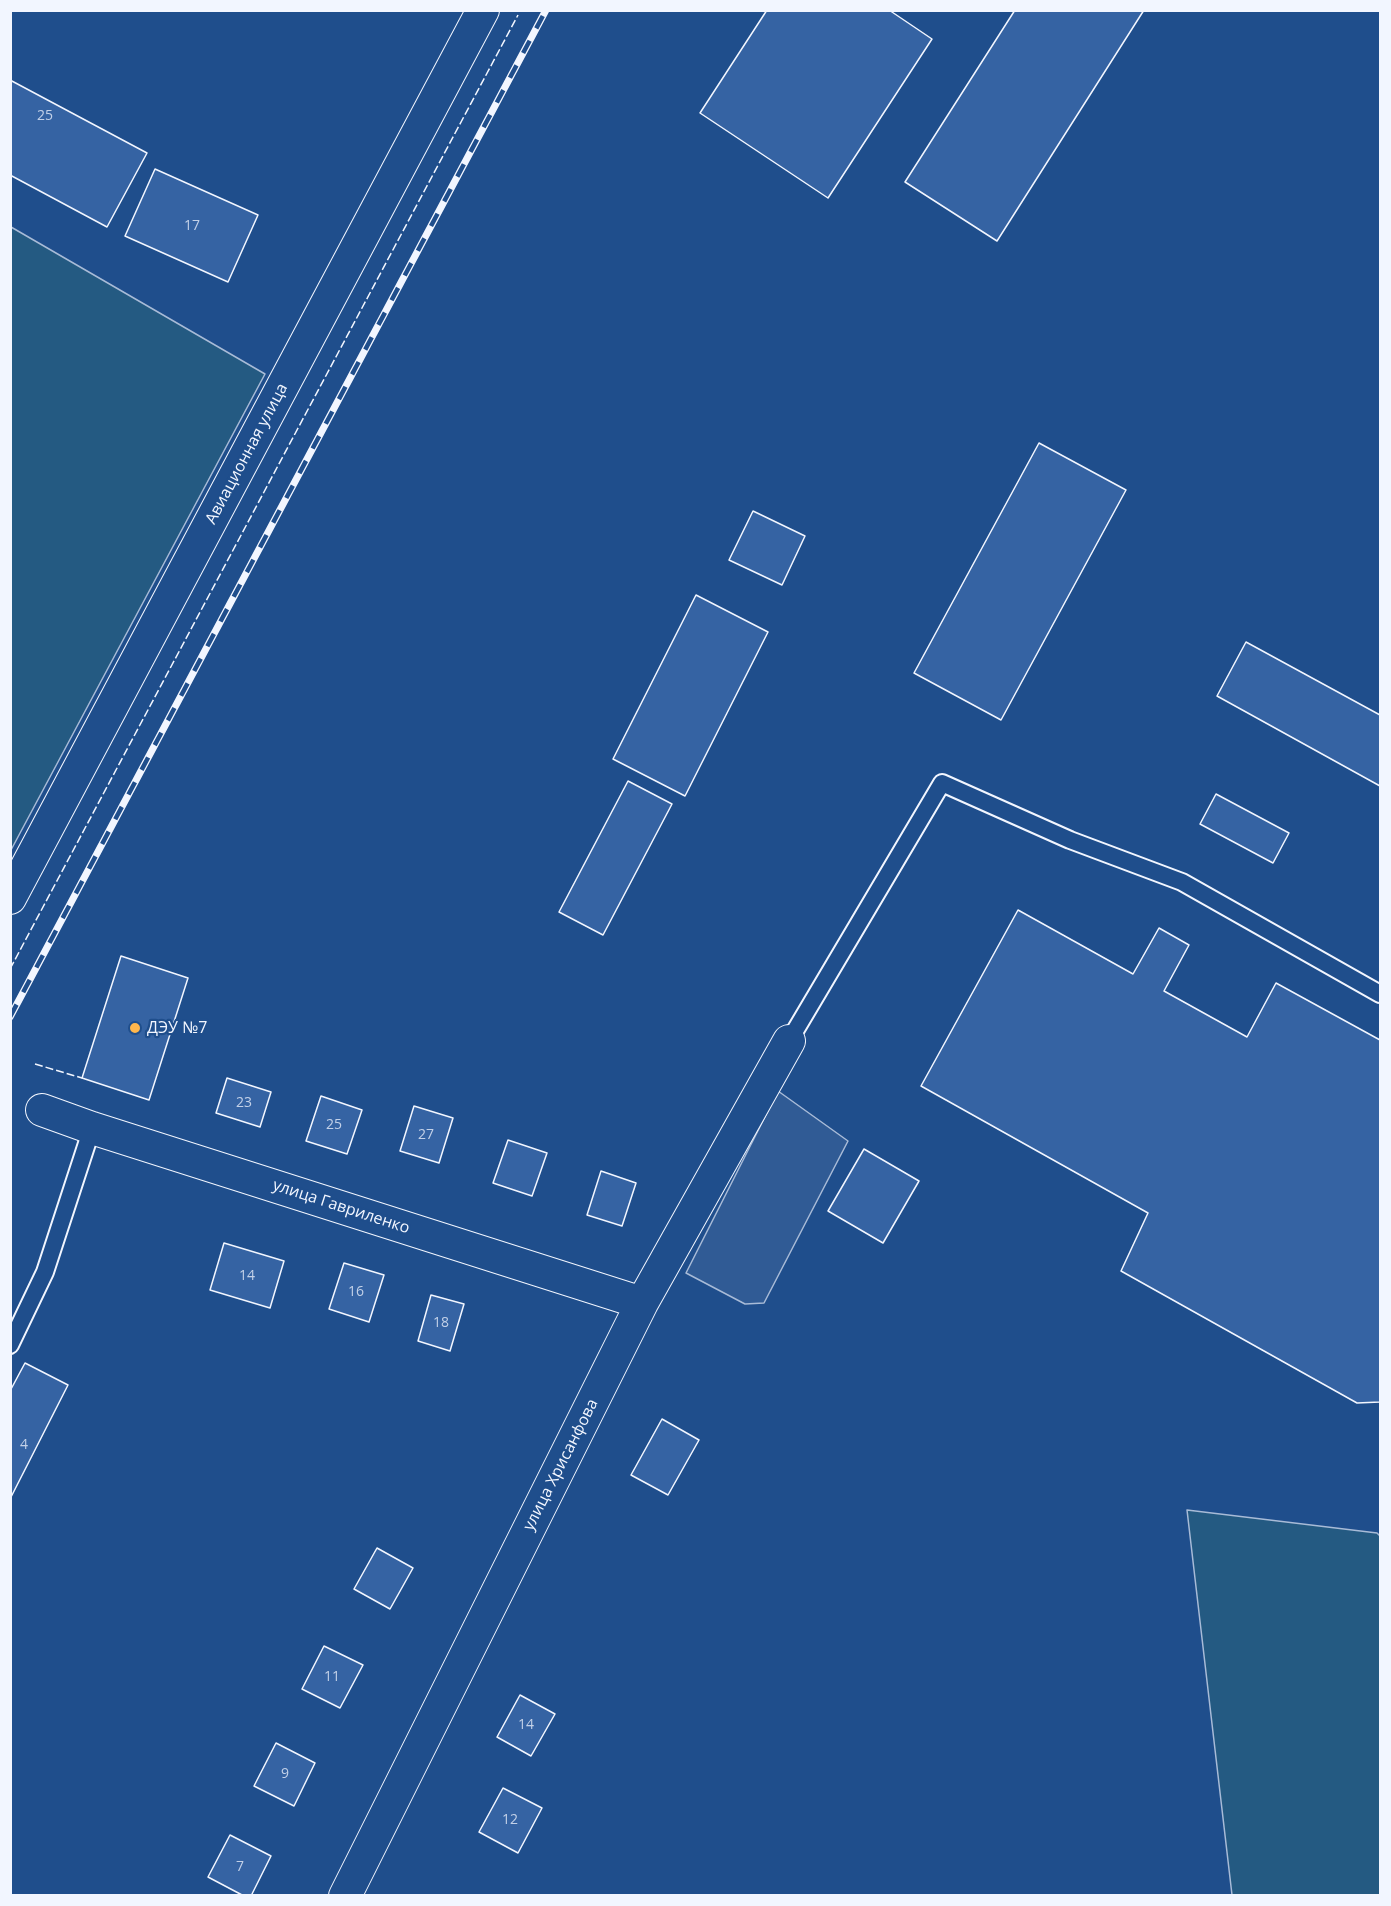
<!DOCTYPE html>
<meta charset="utf-8">
<style>
body{margin:0}
#map{position:relative;width:1391px;height:1906px;overflow:hidden;background:#1f4e8c;font-family:"Open Sans",sans-serif}
canvas{display:block}
.frame{position:absolute;inset:0;border:12px solid #f2f6ff;pointer-events:none}
</style>
<div id="map">
<canvas width="1391" height="1906"></canvas>
<div class="frame"></div>
</div>
<script>
const ctx = document.querySelector('canvas').getContext('2d');
ctx.lineJoin = 'round';
function fillPath(path, color) { ctx.fillStyle = color; ctx.fill(path, 'evenodd'); }
const shape = rows => new Path2D(rows.map(r => 'M' + r).join(''));
function trace(path, color, width, dash) { ctx.strokeStyle = color; ctx.lineWidth = width; ctx.lineCap = dash ? 'butt' : 'round'; ctx.setLineDash(dash || []); ctx.stroke(path); }
function label(font, color, halo, rows, align = 'center') {
  ctx.font = font + ' "Open Sans",sans-serif'; ctx.lineWidth = 4.5; ctx.setLineDash([]); ctx.textBaseline = 'middle'; ctx.strokeStyle = halo; ctx.fillStyle = color; for (const [text, x, y, turn = 0] of rows) {
    ctx.save(); ctx.translate(x, y); ctx.rotate((+turn || 0) * Math.PI / 180); ctx.textAlign = isNaN(turn) ? turn : align; if (halo) ctx.strokeText(text, 0, 0); ctx.fillText(text, 0, 0); ctx.restore();
  }
}
const green = shape([
 [11,227,265,374,11,850,11,227],
 [1187,1510,1377,1533,1380,1536,1380,1895,1232,1895,1187,1510]
]);
fillPath(green, '#245a82');
trace(green, '#a8bbd7', 1.5);
const parking = shape([
 [778,1091,848,1141,764,1303,745,1304,686,1273,778,1091]
]);
fillPath(parking, '#305b95');
trace(parking, '#a8bbd7', 1.5);
const building = shape([
 [767,10,889,10,932,39,828,198,700,113,767,10],
 [1015,10,1144,10,997,241,905,182,1015,10],
 [10,80,147,153,107,227,10,175,10,80],
 [155,169,258,215,228,282,125,236,155,169],
 [1039,443,1126,490,1001,720,914,673,1039,443],
 [753,511,805,536,782,585,729,560,753,511],
 [696,595,768,632,685,796,613,759,696,595],
 [1246,642,1380,715,1380,786,1217,696,1246,642],
 [628,781,672,804,603,935,559,912,628,781],
 [1216,794,1289,833,1273,863,1200,824,1216,794],
 [1018,910,1133,974,1159,928,1189,945,1164,991,1247,1037,1276,983,1380,1040,1380,1402,1357,1403,1121,1271,1148,1213,921,1086,1018,910],
 [121,956,188,978,149,1100,82,1078,121,956],
 [227,1078,271,1092,260,1127,216,1113,227,1078],
 [321,1096,362,1110,347,1154,306,1141,321,1096],
 [414,1106,453,1118,439,1163,400,1151,414,1106],
 [508,1140,547,1153,532,1196,493,1183,508,1140],
 [864,1149,919,1181,883,1243,828,1211,864,1149],
 [601,1171,636,1183,622,1226,587,1215,601,1171],
 [224,1243,284,1261,270,1308,210,1290,224,1243],
 [344,1263,384,1275,369,1322,329,1309,344,1263],
 [431,1295,464,1304,450,1351,418,1341,431,1295],
 [25,1363,68,1385,10,1499,10,1391,25,1363],
 [662,1419,699,1440,668,1495,631,1475,662,1419],
 [377,1548,413,1568,390,1609,354,1589,377,1548],
 [324,1646,363,1665,340,1708,302,1689,324,1646],
 [520,1695,555,1714,531,1756,497,1737,520,1695],
 [276,1743,315,1763,294,1806,254,1786,276,1743],
 [503,1788,542,1808,518,1853,479,1832,503,1788],
 [230,1835,271,1856,251,1896,244,1896,208,1877,230,1835]
]);
fillPath(building, '#3563a3');
trace(building, '#f2f6ff', 1.5);
const lane = shape([
 [789,1041,942,783,1070,840,1182,882,1380,994],
 [10,1345,45,1272,92,1128]
]);
const street = shape([
 [10,898,483,10],
 [42,1110,92,1128,642,1303],
 [345,1896,642,1303,789,1041]
]);
trace(lane, '#f2f6ff', 20);
trace(street, '#f2f6ff', 34);
trace(lane, '#1f4e8c', 16);
trace(street, '#1f4e8c', 32);
const rail = shape([
 [10,1017,546,10]
]);
trace(rail, '#f2f6ff', 7);
trace(rail, '#1f4e8c', 4.5, [14]);
trace(shape([
 [10,969,518,15],
 [35,1064,82,1078]
]), '#f2f6ff', 1.5, [8, 3]);
for (const [x, y, r, color] of [
 [135,1028,6,"#ffb74d"]
]) { const dot = new Path2D(); dot.arc(x, y, r, 0, 2 * Math.PI); ctx.fillStyle = color; ctx.fill(dot); trace(dot, '#1f4e8c', 2); }
label('14px', '#c3d1e8', null, [
 ["25",45,116],
 ["17",192,226],
 ["23",244,1103],
 ["25",334,1125],
 ["27",426,1135],
 ["14",247,1276],
 ["16",356,1292],
 ["18",441,1323],
 ["4",24,1445],
 ["11",332,1677],
 ["14",526,1725],
 ["9",285,1774],
 ["12",510,1820],
 ["7",240,1867]
]);
label('16px', '#f2f6ff', '#1f4e8c', [
 ["Авиационная улица",247,454,-62],
 ["улица Гавриленко",341,1207,18],
 ["улица Хрисанфова",561,1465,-63]
]);
label('16px', '#f2f6ff', '#1f4e8c', [
 ["ДЭУ №7",147,1028]
], 'left');
</script>
